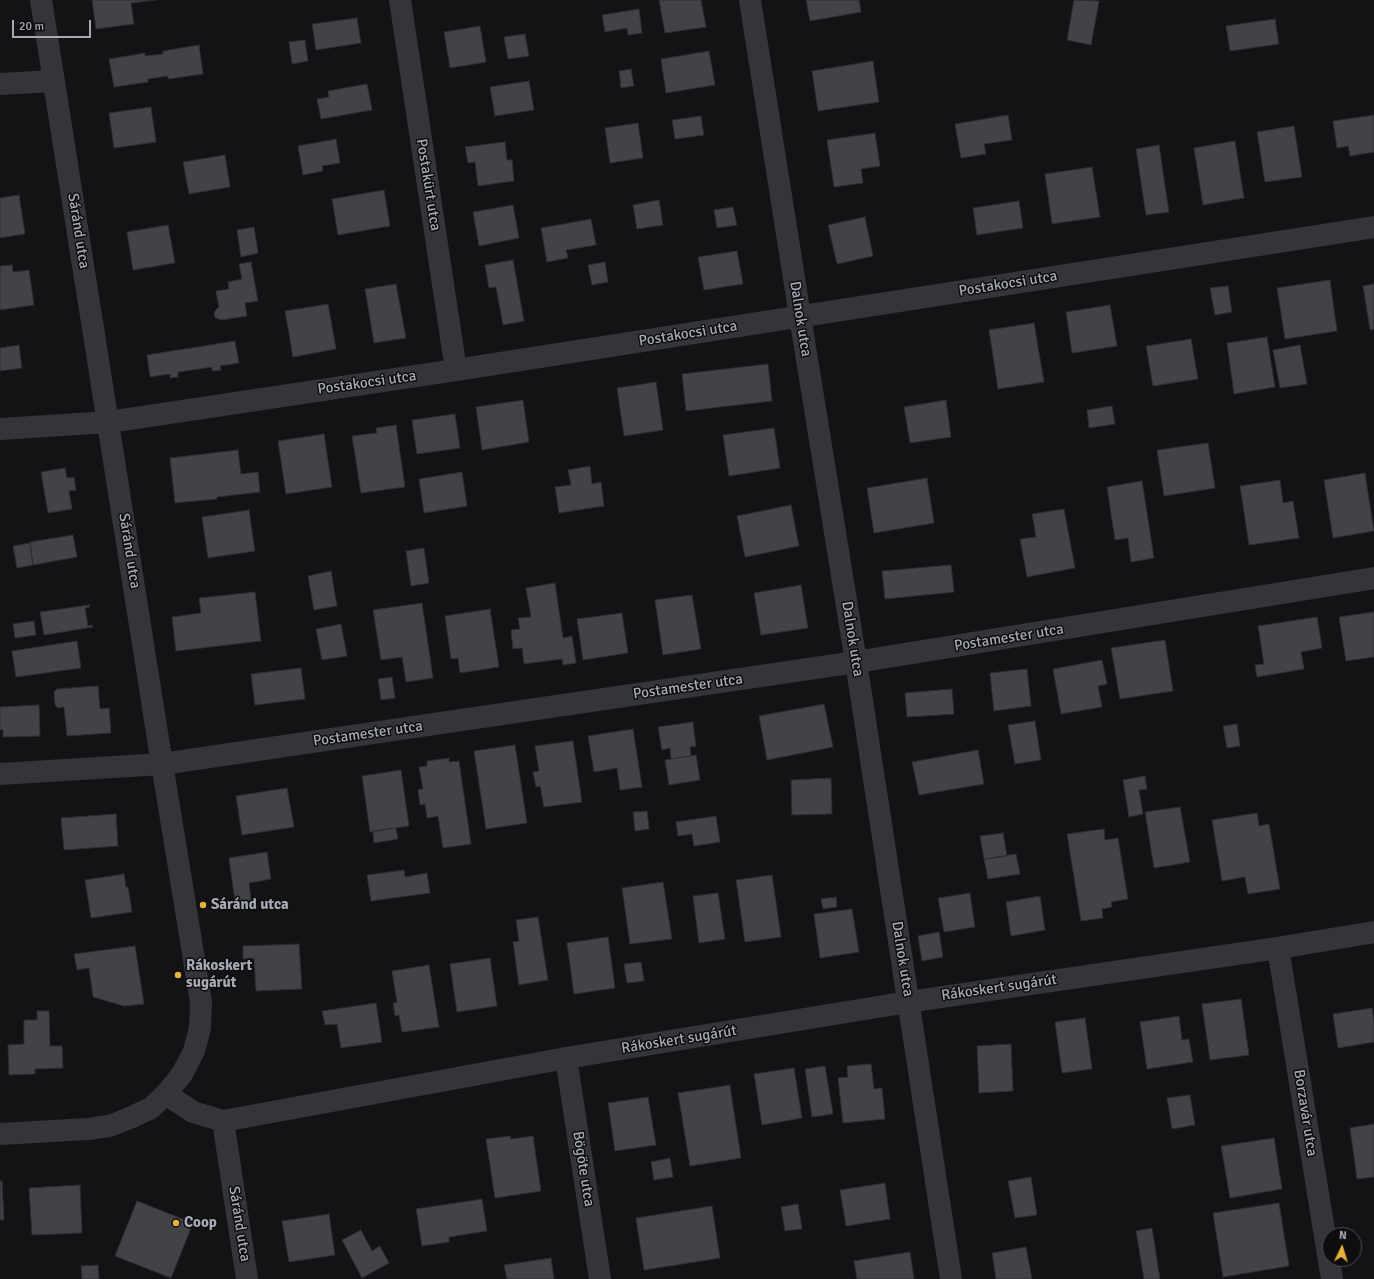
<!DOCTYPE html>
<meta charset="utf-8">
<style>
body{margin:0}
#map{position:relative;width:1374px;height:1279px;overflow:hidden;background:#131315;font-family:Signika,sans-serif}
canvas{display:block}
.north{position:absolute;left:1322px;top:1227px;width:40px;height:40px;box-sizing:border-box;background:#0e0e10;border:1px solid #4b4c52;border-radius:50%;rotate:4deg;font-size:11px;font-weight:700;line-height:16px;text-align:center;color:#a6aab4}
.north::after{content:'';display:block;margin:auto;width:14px;height:18px;background:#e5b33c;clip-path:polygon(50% 0,100% 100%,50% 72%,0 100%)}
.scale{position:absolute;left:12px;top:20px;width:79px;height:18px;box-sizing:border-box;border:2px solid #a6aab4;border-top:0;padding-left:5px;font-size:12px;line-height:14px;white-space:nowrap;color:#a6aab4;-webkit-text-stroke:3px #0e0e10;paint-order:stroke}
</style>
<div id="map">
<canvas width="1374" height="1279"></canvas>
<div class="north">N</div>
<div class="scale">20 m</div>
</div>
<script>
const ctx = document.querySelector('canvas').getContext('2d');
ctx.lineJoin = 'round';
function fillPath(path, color) { ctx.fillStyle = color; ctx.fill(path, 'evenodd'); }
const shape = rows => new Path2D(rows.map(r => 'M' + r).join(''));
function trace(path, color, width, dash) { ctx.strokeStyle = color; ctx.lineWidth = width; ctx.lineCap = dash ? 'butt' : 'round'; ctx.setLineDash(dash || []); ctx.stroke(path); }
function label(font, color, halo, rows, align = 'center') {
  ctx.font = font + ' Signika,sans-serif'; ctx.lineWidth = 3; ctx.setLineDash([]); ctx.textBaseline = 'middle'; ctx.strokeStyle = halo; ctx.fillStyle = color; for (const [text, x, y, turn = 0] of rows) {
    ctx.save(); ctx.translate(x, y); ctx.rotate((+turn || 0) * Math.PI / 180); ctx.textAlign = isNaN(turn) ? turn : align; if (halo) ctx.strokeText(text, 0, 0); ctx.fillText(text, 0, 0); ctx.restore();
  }
}
const building = shape([
 [92,0,156,0,131,3,134,24,96,29,92,0],
 [659,0,701,0,706,27,665,33,659,0],
 [806,0,859,0,861,12,810,21,806,0],
 [1074,0,1099,1,1091,45,1067,40,1074,0],
 [639,9,642,33,628,35,627,28,605,32,602,15,639,9],
 [357,18,361,43,316,50,312,24,357,18],
 [1275,19,1279,44,1230,51,1226,26,1275,19],
 [480,26,486,62,450,68,444,32,480,26],
 [525,34,529,56,508,59,504,37,525,34],
 [305,40,308,61,292,64,289,42,305,40],
 [199,45,203,74,168,79,168,76,148,79,148,82,114,87,109,59,145,53,145,56,163,54,163,51,199,45],
 [709,51,715,85,666,93,661,59,709,51],
 [873,61,879,102,818,111,812,71,873,61],
 [631,69,634,86,621,88,619,71,631,69],
 [529,81,534,110,495,116,490,87,529,81],
 [367,84,372,110,321,119,317,99,329,97,328,91,367,84],
 [151,107,156,142,114,148,109,113,151,107],
 [1008,115,1012,140,984,144,986,154,961,158,955,124,1008,115],
 [1374,115,1374,152,1350,156,1348,146,1337,148,1333,121,1374,115],
 [701,116,704,135,675,139,672,120,701,116],
 [638,123,643,158,610,163,605,128,638,123],
 [1294,126,1302,177,1265,182,1257,132,1294,126],
 [875,133,880,166,861,169,863,183,834,187,827,140,875,133],
 [336,139,340,163,322,166,323,171,303,175,298,146,336,139],
 [1235,141,1244,198,1203,205,1194,148,1235,141],
 [505,142,507,160,512,160,514,181,478,186,475,162,468,163,465,147,505,142],
 [1159,145,1169,212,1146,215,1136,149,1159,145],
 [225,155,230,187,189,194,183,162,225,155],
 [1092,167,1100,217,1052,224,1045,174,1092,167],
 [384,190,390,226,338,235,332,199,384,190],
 [19,195,25,234,0,238,0,198,19,195],
 [659,200,663,225,637,229,633,205,659,200],
 [1019,201,1023,228,977,235,973,208,1019,201],
 [513,205,519,238,479,246,473,212,513,205],
 [733,207,737,225,717,228,714,210,733,207],
 [865,217,873,256,837,264,828,225,865,217],
 [591,219,596,245,566,250,568,258,547,262,541,228,591,219],
 [168,225,175,263,133,270,127,232,168,225],
 [254,227,258,253,241,257,237,230,254,227],
 [737,251,743,284,704,290,698,257,737,251],
 [513,260,524,321,503,325,496,287,489,288,485,265,513,260],
 [251,262,258,301,245,303,247,316,222,320,215,318,214,312,219,307,216,291,229,289,228,282,242,279,239,264,251,262],
 [605,262,608,282,592,285,588,265,605,262],
 [12,265,13,272,29,270,34,305,0,310,0,266,12,265],
 [1330,280,1337,331,1285,339,1277,288,1330,280],
 [396,284,406,338,374,343,365,289,396,284],
 [1374,284,1374,329,1370,330,1363,286,1374,284],
 [1228,286,1232,312,1215,315,1210,288,1228,286],
 [328,304,336,349,293,357,285,311,328,304],
 [1110,305,1117,346,1072,353,1066,312,1110,305],
 [1034,323,1044,382,998,389,989,330,1034,323],
 [1267,337,1275,387,1234,394,1227,343,1267,337],
 [1191,339,1198,379,1153,386,1146,346,1191,339],
 [235,341,239,363,220,366,221,370,212,371,212,367,178,372,178,377,170,378,170,374,150,377,147,355,235,341],
 [19,345,22,368,0,371,0,348,19,345],
 [1300,345,1307,384,1280,388,1273,350,1300,345],
 [768,364,772,401,686,411,682,374,768,364],
 [656,382,663,430,624,436,617,388,656,382],
 [523,400,529,442,482,450,476,407,523,400],
 [946,400,951,437,910,443,904,407,946,400],
 [1112,406,1115,424,1089,428,1087,410,1112,406],
 [455,414,460,448,417,454,412,420,455,414],
 [396,425,405,487,361,493,352,436,377,433,376,428,396,425],
 [774,428,780,468,729,476,723,435,774,428],
 [324,434,332,487,286,494,278,441,324,434],
 [1208,443,1215,488,1164,496,1157,450,1208,443],
 [238,450,241,474,258,472,260,492,217,497,217,499,175,503,170,458,238,450],
 [590,466,592,484,601,482,604,506,559,513,555,487,571,485,568,470,590,466],
 [65,468,67,478,74,477,76,490,69,491,72,509,48,513,41,472,65,468],
 [462,472,467,506,424,513,419,479,462,472],
 [1365,473,1374,531,1333,538,1324,480,1365,473],
 [927,478,934,523,874,533,867,488,927,478],
 [1280,480,1283,503,1293,501,1299,538,1249,545,1240,486,1280,480],
 [1142,481,1154,558,1131,562,1128,538,1115,540,1107,487,1142,481],
 [791,505,799,546,745,557,737,516,791,505],
 [1064,509,1075,568,1027,577,1020,539,1036,537,1032,514,1064,509],
 [249,510,255,551,208,558,202,517,249,510],
 [73,535,77,557,33,565,30,542,73,535],
 [30,543,33,565,17,568,13,546,30,543],
 [424,548,429,583,411,586,406,551,424,548],
 [951,565,954,592,885,599,882,571,951,565],
 [331,571,337,606,314,610,308,576,331,571],
 [555,583,563,638,572,636,576,663,563,665,562,659,524,664,522,648,513,649,511,630,520,629,518,618,531,617,526,588,555,583],
 [801,585,808,628,761,635,754,593,801,585],
 [255,592,261,641,176,651,172,617,201,613,199,598,255,592],
 [692,595,701,649,663,655,655,600,692,595],
 [422,603,433,678,406,682,402,657,381,660,373,610,422,603],
 [89,605,90,607,85,608,88,626,92,625,93,627,44,635,40,612,89,605],
 [490,609,499,667,460,673,458,658,451,659,445,616,490,609],
 [1374,612,1374,657,1346,661,1339,617,1374,612],
 [622,613,628,653,583,660,577,619,622,613],
 [1317,617,1322,648,1301,652,1304,669,1257,677,1255,665,1264,664,1258,626,1317,617],
 [34,621,36,635,15,638,13,624,34,621],
 [341,624,347,656,322,660,316,629,341,624],
 [1165,640,1173,691,1120,699,1111,648,1165,640],
 [77,641,81,668,16,677,12,651,77,641],
 [1102,660,1107,684,1098,686,1102,707,1061,714,1053,669,1102,660],
 [301,668,305,699,255,705,251,674,301,668],
 [1027,669,1031,706,994,711,990,673,1027,669],
 [392,677,395,698,381,700,378,679,392,677],
 [98,686,100,709,109,708,111,733,67,736,64,707,58,708,55,705,54,692,57,689,98,686],
 [952,689,954,714,907,717,905,693,952,689],
 [824,704,833,747,767,760,759,716,824,704],
 [39,705,40,736,3,737,3,730,0,730,0,707,39,705],
 [1035,721,1041,760,1015,764,1008,725,1035,721],
 [693,722,696,746,690,747,691,756,671,759,670,748,662,750,658,727,693,722],
 [1237,724,1240,746,1227,748,1223,726,1237,724],
 [633,729,642,787,620,790,617,768,594,772,588,736,633,729],
 [573,741,582,802,544,807,540,786,536,787,533,772,539,771,535,746,573,741],
 [515,745,527,823,486,829,474,751,515,745],
 [978,750,984,784,919,795,912,762,978,750],
 [696,755,700,780,669,785,665,760,696,755],
 [449,758,449,762,459,761,471,844,443,848,438,816,427,818,425,804,420,805,418,790,423,789,419,767,427,766,427,761,449,758],
 [401,770,409,826,370,832,362,776,401,770],
 [1145,776,1147,789,1139,790,1143,814,1129,817,1123,780,1145,776],
 [831,778,832,814,792,815,791,780,831,778],
 [287,788,294,827,242,835,236,796,287,788],
 [1180,807,1190,862,1154,868,1145,812,1180,807],
 [647,811,649,829,635,831,633,812,647,811],
 [1257,813,1259,826,1269,824,1280,889,1248,894,1245,877,1222,881,1212,820,1257,813],
 [116,814,118,846,64,850,61,818,116,814],
 [716,816,720,842,694,846,692,834,678,836,676,822,716,816],
 [396,828,398,839,374,843,373,831,396,828],
 [1104,829,1105,840,1118,838,1128,899,1111,902,1112,907,1102,909,1103,918,1081,921,1067,834,1104,829],
 [1003,833,1007,856,984,859,980,836,1003,833],
 [267,852,271,879,249,883,251,900,235,902,229,858,267,852],
 [1016,854,1020,874,988,879,984,859,1016,854],
 [404,870,405,877,427,873,430,893,371,901,367,875,404,870],
 [124,874,126,887,128,887,132,912,91,918,85,880,124,874],
 [772,875,781,937,745,942,736,880,772,875],
 [663,882,672,939,630,944,622,888,663,882],
 [718,893,725,939,699,943,693,896,718,893],
 [970,893,975,927,944,932,938,898,970,893],
 [1040,896,1045,930,1011,936,1006,902,1040,896],
 [836,897,837,907,823,909,821,899,836,897],
 [852,909,859,952,820,958,814,914,852,909],
 [538,917,548,980,519,985,513,942,519,941,516,920,538,917],
 [939,932,943,957,922,961,918,936,939,932],
 [608,937,615,988,574,994,567,943,608,937],
 [299,944,302,989,256,991,254,958,243,959,243,946,299,944],
 [135,946,144,1004,124,1006,93,997,89,968,77,970,74,954,135,946],
 [490,958,497,1006,457,1012,450,964,490,958],
 [641,962,644,981,627,983,624,964,641,962],
 [429,965,439,1027,402,1032,399,1015,395,1016,393,1003,397,1002,392,971,429,965],
 [1241,999,1249,1055,1210,1060,1202,1004,1241,999],
 [376,1003,382,1042,341,1048,337,1024,325,1025,322,1011,376,1003],
 [1372,1008,1374,1022,1374,1042,1338,1048,1333,1014,1372,1008],
 [37,1011,49,1011,50,1046,62,1046,63,1068,35,1069,35,1074,9,1075,8,1045,24,1044,24,1020,37,1020,37,1011],
 [1179,1016,1182,1040,1189,1039,1193,1062,1147,1069,1140,1022,1179,1016],
 [1085,1018,1092,1069,1062,1073,1055,1022,1085,1018],
 [1011,1044,1013,1091,979,1093,977,1046,1011,1044],
 [871,1064,874,1089,882,1088,885,1119,843,1123,838,1078,848,1077,847,1066,871,1064],
 [825,1066,833,1114,812,1117,805,1069,825,1066],
 [794,1068,802,1118,762,1125,754,1074,794,1068],
 [730,1085,741,1158,690,1166,678,1093,730,1085],
 [1190,1095,1195,1125,1172,1129,1167,1098,1190,1095],
 [648,1097,656,1145,615,1151,608,1103,648,1097],
 [1374,1124,1374,1177,1357,1179,1350,1128,1374,1124],
 [510,1136,511,1139,533,1136,541,1191,495,1198,486,1139,510,1136],
 [1274,1138,1282,1189,1230,1198,1221,1146,1274,1138],
 [670,1158,673,1177,654,1180,651,1162,670,1158],
 [1031,1177,1037,1215,1015,1218,1008,1181,1031,1177],
 [0,1181,2,1181,4,1220,0,1220,0,1181],
 [885,1183,890,1219,846,1226,840,1190,885,1183],
 [80,1185,82,1233,32,1235,29,1188,80,1185],
 [482,1199,487,1231,449,1237,449,1242,422,1246,416,1209,482,1199],
 [137,1201,193,1223,171,1278,115,1256,137,1201],
 [1279,1203,1289,1266,1223,1277,1213,1213,1279,1203],
 [798,1204,802,1229,785,1231,781,1207,798,1204],
 [712,1206,720,1258,644,1270,636,1218,712,1206],
 [329,1214,335,1255,289,1262,282,1221,329,1214],
 [1152,1228,1160,1279,1144,1279,1136,1231,1152,1228],
 [361,1230,372,1251,380,1246,389,1263,362,1278,342,1240,361,1230],
 [1026,1247,1032,1279,996,1279,992,1253,1026,1247],
 [910,1252,914,1279,857,1279,854,1261,910,1252],
 [551,1258,554,1279,507,1279,504,1265,551,1258],
 [98,1265,99,1279,82,1279,81,1266,98,1265]
]);
fillPath(building, '#424348');
trace(building, '#2e2d31', 1);
trace(shape([
 [400,0,456,370],
 [750,0,800,316,856,662,951,1279],
 [0,84,54,81],
 [0,429,109,422,456,370,1374,227],
 [0,774,162,764,856,662,1374,578],
 [1278,948,1332,1279],
 [566,1058,600,1279],
 [166,1094,193,1112,223,1121,566,1058,908,1002,1278,948,1374,932],
 [223,1121,247,1279],
 [0,1134,88,1129,109,1126,130,1118,151,1108,166,1094,182,1074,194,1051,200,1028,201,1002,162,764,41,0]
]), '#353539', 22);
for (const [x, y, r, color] of [
 [203,905,4,"#e5b33c"],
 [178,975,4,"#e5b33c"],
 [176,1223,4,"#e5b33c"]
]) { const dot = new Path2D(); dot.arc(x, y, r, 0, 2 * Math.PI); ctx.fillStyle = color; ctx.fill(dot); trace(dot, '#0e0e10', 1.5); }
label('15px', '#a6aab4', '#0e0e10', [
 ["Postakürt utca",428,185,81],
 ["Sáránd utca",78,231,81],
 ["Postakocsi utca",1008,284,-9],
 ["Dalnok utca",800,319,81],
 ["Postakocsi utca",688,334,-9],
 ["Postakocsi utca",367,383,-8],
 ["Sáránd utca",129,551,81],
 ["Postamester utca",1009,638,-9],
 ["Dalnok utca",852,639,81],
 ["Postamester utca",688,687,-8],
 ["Postamester utca",368,734,-8],
 ["Dalnok utca",902,959,81],
 ["Rákoskert sugárút",999,988,-8],
 ["Rákoskert sugárút",679,1040,-9],
 ["Borzavár utca",1305,1113,81],
 ["Bögöte utca",583,1169,81],
 ["Sáránd utca",239,1224,81]
]);
label('bold 15px', '#a6aab4', '#0e0e10', [
 ["Sáránd utca",211,905],
 ["Rákoskert",186,966],
 ["sugárút",186,983],
 ["Coop",184,1223]
], 'left');
</script>
